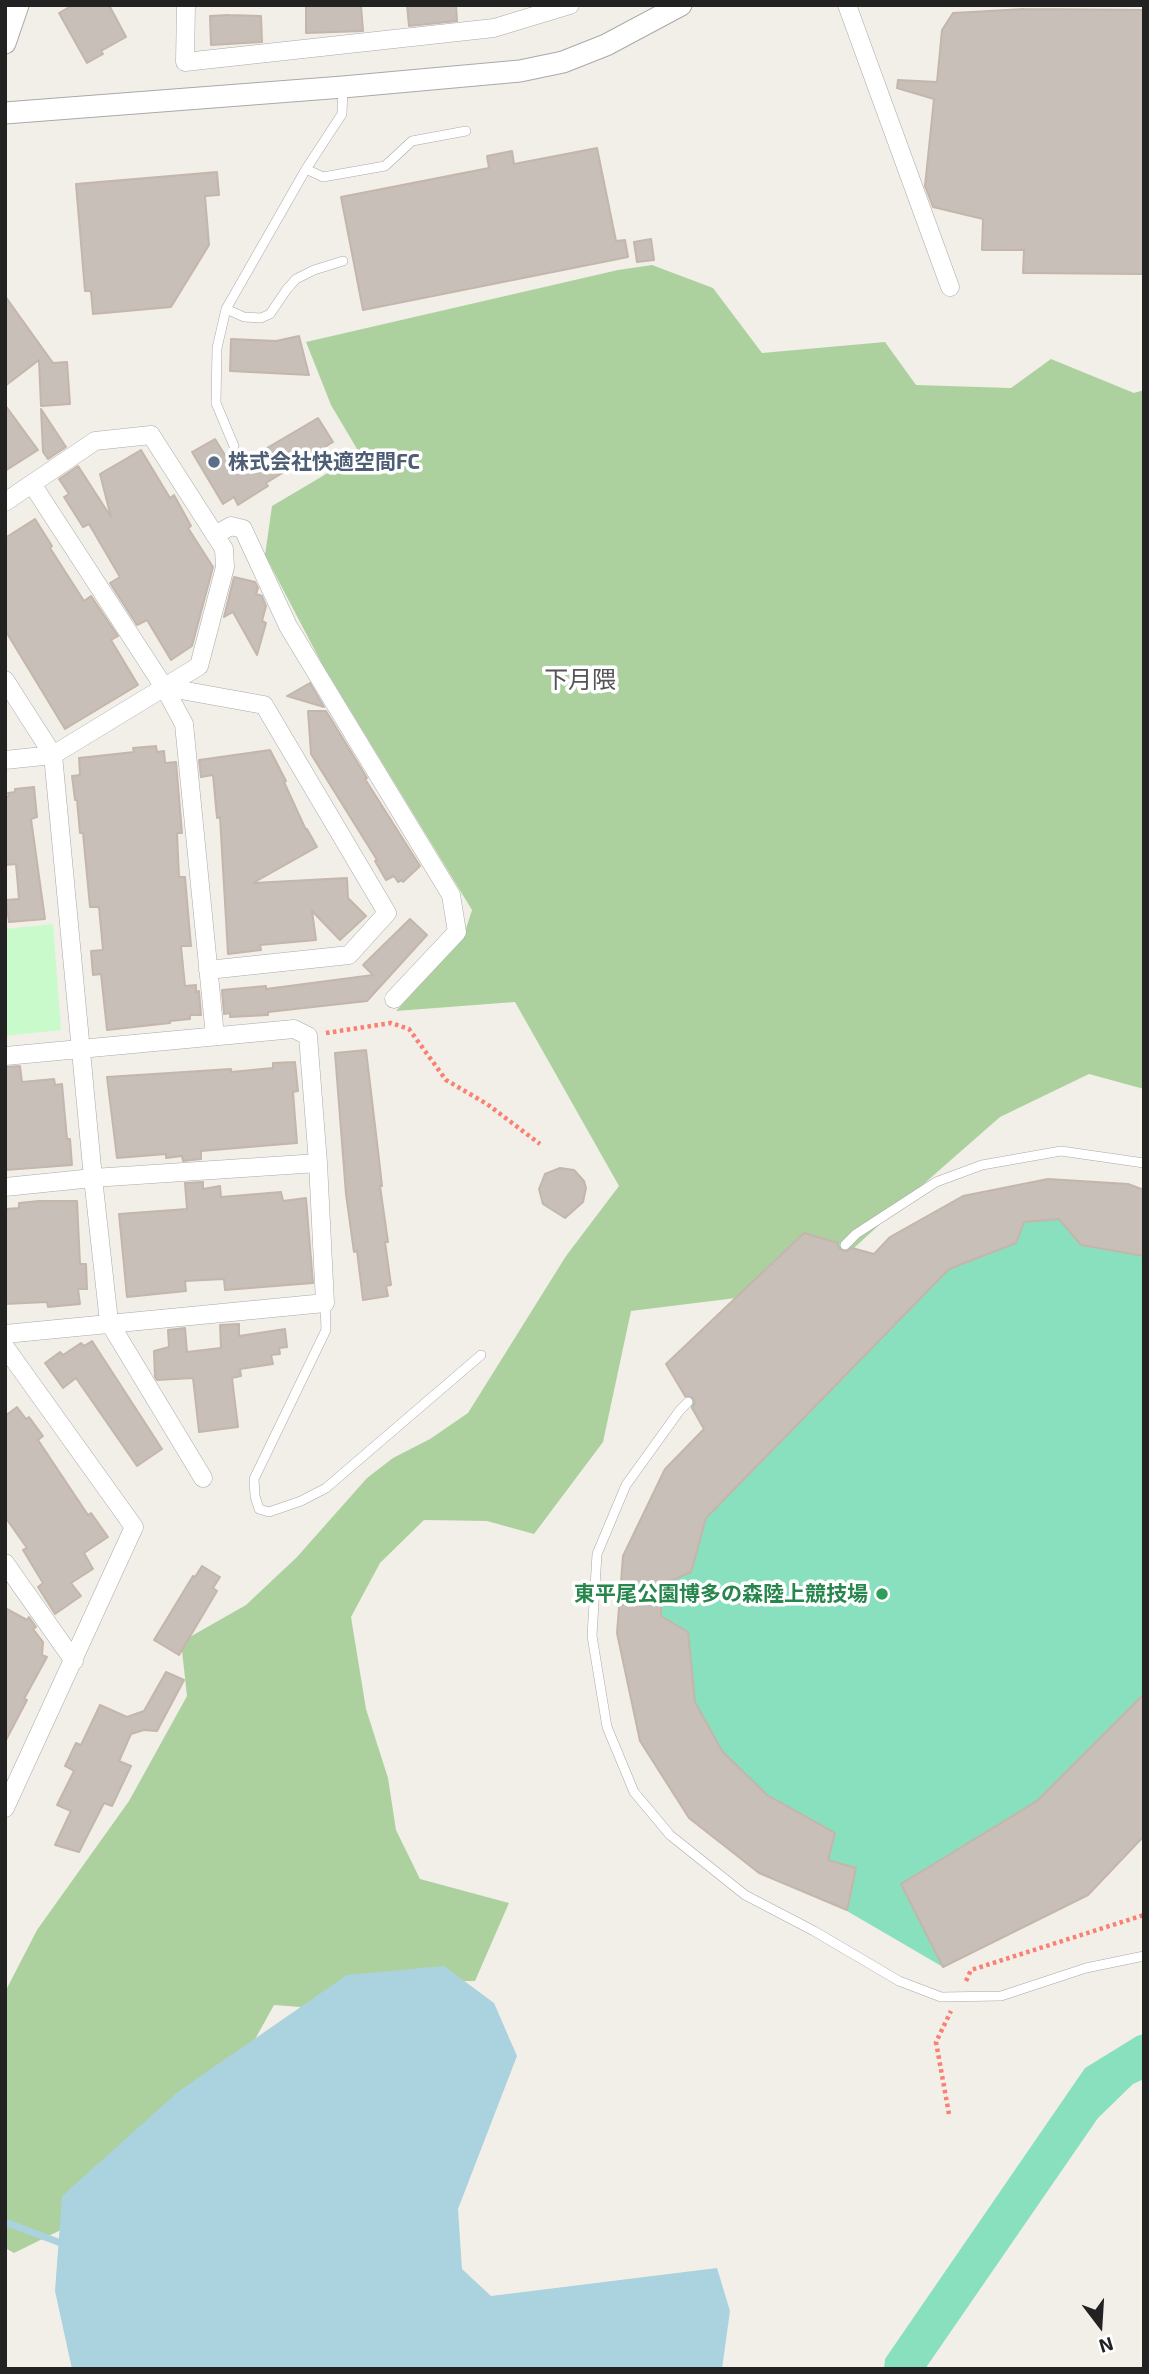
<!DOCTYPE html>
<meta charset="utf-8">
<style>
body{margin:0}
#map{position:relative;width:1149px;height:2374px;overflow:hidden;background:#f2efe9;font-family:"Exo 2",sans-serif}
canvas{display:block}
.frame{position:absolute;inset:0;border:7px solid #222;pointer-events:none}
.north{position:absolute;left:1065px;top:2290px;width:70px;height:70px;-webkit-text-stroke:5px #fff;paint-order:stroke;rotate:163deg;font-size:19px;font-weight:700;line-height:28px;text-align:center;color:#222}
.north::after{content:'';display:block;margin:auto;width:24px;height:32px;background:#222;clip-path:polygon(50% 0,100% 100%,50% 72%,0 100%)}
</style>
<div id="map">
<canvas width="1149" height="2374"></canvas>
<div class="frame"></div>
<div class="north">N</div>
</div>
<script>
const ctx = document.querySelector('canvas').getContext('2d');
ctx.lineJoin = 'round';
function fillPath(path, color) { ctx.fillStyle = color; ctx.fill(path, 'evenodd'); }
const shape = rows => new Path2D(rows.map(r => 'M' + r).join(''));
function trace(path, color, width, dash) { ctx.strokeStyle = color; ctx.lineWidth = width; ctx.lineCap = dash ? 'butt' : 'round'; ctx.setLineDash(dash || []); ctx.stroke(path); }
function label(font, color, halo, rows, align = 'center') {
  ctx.font = font + ' "Exo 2","Noto Sans JP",sans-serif'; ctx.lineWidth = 7; ctx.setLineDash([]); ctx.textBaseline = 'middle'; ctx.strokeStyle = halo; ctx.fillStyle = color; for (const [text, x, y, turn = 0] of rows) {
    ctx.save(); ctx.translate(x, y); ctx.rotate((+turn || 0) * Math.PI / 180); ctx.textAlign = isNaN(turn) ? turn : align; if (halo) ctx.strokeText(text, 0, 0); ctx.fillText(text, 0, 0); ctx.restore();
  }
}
fillPath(shape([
 [652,265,713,288,762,353,885,342,916,385,1011,388,1051,359,1134,393,1144,390,1144,1089,1089,1074,1000,1117,927,1181,854,1248,804,1233,736,1298,631,1311,603,1442,534,1534,487,1521,424,1520,380,1563,351,1617,366,1709,388,1778,396,1830,420,1879,509,1903,475,1981,384,1982,326,2009,274,2005,228,2088,75,2223,14,2253,5,2248,5,1992,37,1930,129,1801,187,1696,181,1642,246,1605,297,1557,367,1478,393,1458,430,1439,468,1413,566,1256,619,1186,515,1002,396,1011,463,938,472,910,322,664,265,555,272,506,360,454,331,405,306,342,618,270]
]), '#add19e');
fillPath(shape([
 [53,924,61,1030,5,1036,5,929]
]), '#c8facc');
fillPath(shape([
 [1048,1179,1128,1184,1144,1190,1144,1836,1088,1895,943,1967,847,1911,759,1873,689,1818,640,1741,617,1633,623,1556,665,1469,704,1429,666,1364,804,1233,874,1254,890,1237,963,1196],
 [1144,2034,1144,2079,1133,2084,1098,2118,925,2369,884,2369,885,2359,1085,2068,1137,2036]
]), '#88e0be');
fillPath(shape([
 [444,1966,494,2003,517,2056,458,2209,462,2269,491,2296,717,2268,730,2311,722,2369,72,2369,55,2291,62,2196,179,2091,347,1975]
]), '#aad3df');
trace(shape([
 [5,2222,66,2245]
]), '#aad3df', 7);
const building = shape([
 [73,5,109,5,126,37,101,51,103,54,87,63,59,13,73,5],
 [306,5,361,5,363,31,306,33,306,5],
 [407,5,456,5,457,21,409,26,407,5],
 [1024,9,1144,10,1144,274,1023,273,1024,250,982,250,983,219,933,207,925,186,934,99,897,88,898,80,937,82,942,30,953,13,1024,9],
 [228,15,261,16,262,42,211,45,210,16,228,15],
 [597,148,616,241,625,240,628,257,363,310,341,197,489,168,487,156,512,151,514,164,597,148],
 [217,172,219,195,205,196,209,245,171,307,93,314,91,291,85,291,76,184,217,172],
 [651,239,654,260,637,262,634,242,651,239],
 [5,296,53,363,67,362,70,404,41,406,39,360,5,386,5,296],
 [299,336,309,375,230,371,231,339,276,341,299,336],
 [5,405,38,450,5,471,5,405],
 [41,409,66,447,48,459,43,452,41,409],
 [318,418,333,442,266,483,268,486,238,505,234,497,223,504,192,452,215,439,233,468,318,418],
 [141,450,170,498,174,495,191,526,188,528,213,567,192,646,171,660,147,620,137,625,110,583,120,577,89,524,83,527,64,497,69,494,59,479,78,466,111,517,100,474,141,450],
 [35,519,52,546,50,548,84,601,91,596,118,636,111,640,138,685,65,729,5,630,5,538,35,519],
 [234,577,255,582,258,588,256,594,262,596,266,606,262,621,266,623,257,655,233,612,224,617,234,577],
 [310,683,324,707,287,696,310,683],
 [308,711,326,711,367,778,365,779,420,866,403,882,402,880,398,882,394,876,386,880,375,861,377,860,311,754,308,711],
 [156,746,157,752,164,751,165,763,176,762,182,833,177,833,179,877,185,877,191,946,181,946,185,986,196,985,196,992,199,991,201,1015,190,1015,190,1019,170,1021,170,1023,107,1030,101,974,93,975,91,951,103,950,99,907,90,907,83,833,80,833,77,800,75,800,72,776,80,775,79,758,134,752,133,748,156,746],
 [270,750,286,781,284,782,306,830,307,829,317,847,253,883,347,878,348,898,366,916,340,940,312,911,316,940,260,945,261,950,228,954,220,817,217,818,213,775,201,777,199,760,270,750],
 [34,787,37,817,31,819,45,919,9,922,6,900,19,899,16,864,5,865,5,797,9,797,8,793,15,792,15,789,34,787],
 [410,919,427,935,367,1001,268,1012,268,1015,230,1017,230,1013,224,1014,222,990,266,986,266,989,373,975,363,965,410,919],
 [366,1050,379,1159,382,1186,380,1186,388,1242,385,1242,391,1285,386,1286,388,1296,363,1300,357,1251,354,1252,346,1194,335,1053,366,1050],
 [295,1062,298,1091,293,1092,297,1143,201,1151,201,1159,183,1161,182,1156,166,1158,166,1154,117,1158,107,1077,231,1069,231,1072,273,1068,273,1063,295,1062],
 [20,1066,22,1082,54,1079,55,1085,62,1084,67,1139,70,1139,72,1165,5,1170,5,1067,20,1066],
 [560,1168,574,1170,584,1181,586,1188,583,1202,565,1218,543,1204,539,1189,545,1174,560,1168],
 [1048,1179,1128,1184,1144,1190,1144,1256,1081,1245,1059,1219,1024,1222,1016,1243,949,1269,706,1518,691,1572,661,1585,661,1616,688,1632,695,1702,722,1751,767,1795,835,1833,828,1860,856,1868,847,1910,759,1873,689,1818,640,1741,617,1633,623,1556,665,1469,704,1429,692,1408,695,1403,693,1398,685,1396,666,1364,804,1233,838,1243,838,1247,843,1251,847,1251,852,1248,874,1254,890,1237,963,1196,1048,1179],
 [203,1182,203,1189,220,1186,221,1197,281,1192,283,1201,306,1198,313,1283,225,1290,224,1279,185,1281,186,1291,127,1297,119,1214,187,1209,185,1183,203,1182],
 [39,1201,77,1201,80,1264,86,1264,87,1289,78,1289,80,1304,48,1307,47,1302,5,1304,5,1209,19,1208,19,1203,39,1201],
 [239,1324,239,1336,285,1329,287,1347,279,1348,280,1354,271,1355,273,1364,240,1369,241,1376,232,1378,238,1427,199,1432,193,1378,157,1380,155,1377,154,1351,169,1347,168,1330,185,1328,187,1352,221,1348,220,1325,239,1324],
 [92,1341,162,1449,137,1466,76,1378,63,1388,45,1363,60,1352,63,1355,81,1343,84,1346,92,1341],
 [17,1407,26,1419,29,1417,43,1436,38,1440,88,1515,91,1513,108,1537,84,1553,93,1569,71,1583,81,1596,55,1614,38,1587,43,1583,23,1550,27,1548,5,1517,5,1416,17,1407],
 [202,1566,220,1577,213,1588,217,1591,179,1655,154,1640,193,1576,195,1577,202,1566],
 [5,1608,27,1620,29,1617,36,1627,33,1629,43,1642,42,1655,47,1657,24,1699,27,1700,5,1742,5,1608],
 [166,1672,184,1680,157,1731,144,1730,131,1734,119,1761,131,1766,112,1806,104,1803,79,1852,55,1845,71,1811,57,1805,74,1771,65,1766,76,1743,81,1745,100,1705,127,1717,144,1711,166,1672],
 [1144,1694,1144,1836,1088,1895,943,1967,901,1884,1037,1801,1144,1694]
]);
fillPath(building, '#c7bfb8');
trace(building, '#c4b6ab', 2);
const service = shape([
 [306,169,323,177,385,166,412,141,466,131],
 [226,309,244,317,261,318,270,314,287,289,296,279,314,270,343,261],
 [234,446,216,403,217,348,226,309,306,169,342,114,343,87],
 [845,1245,856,1234,936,1182,982,1165,1061,1151,1144,1163],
 [325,1303,326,1330,254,1479,255,1496,259,1509,269,1512,301,1501,326,1488,481,1355],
 [688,1402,680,1410,626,1485,597,1554,592,1636,607,1727,634,1792,670,1835,745,1895,814,1931,899,1981,941,1997,1001,1996,1086,1968,1144,1956]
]);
const minor = shape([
 [186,5,185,62,494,28,570,5],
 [847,5,950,287],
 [32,484,164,687,184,724,215,1036],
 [5,502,95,441,151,435,224,549,225,567,199,666,53,755,5,760],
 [215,535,231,526,243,529,288,626,451,895,457,932,394,999],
 [5,680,53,755,93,1178,109,1322,203,1478],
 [164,687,264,705,387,913,349,955,208,970],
 [5,1056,294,1029,308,1036,318,1163,325,1303,5,1334],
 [5,1187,93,1178,318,1163],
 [5,1347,134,1527,5,1808],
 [5,1563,74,1661]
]);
const tertiary = shape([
 [5,43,18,5],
 [5,113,343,87,520,71,563,62,606,45,681,5]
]);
trace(service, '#a9a9a9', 10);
trace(minor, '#a9a9a9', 19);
trace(tertiary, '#a9a9a9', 23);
trace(shape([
 [326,1033,391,1023,409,1029,446,1080,487,1104,540,1144],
 [966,1981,971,1970,1144,1915],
 [949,2114,936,2042,951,2011]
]), '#fa8072', 4.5, [3.5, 3.5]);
trace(service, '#fff', 9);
trace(minor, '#fff', 18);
trace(tertiary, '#fff', 21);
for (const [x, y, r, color] of [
 [214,462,7,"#5c6f8a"],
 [882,1594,7,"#2e9e5b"]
]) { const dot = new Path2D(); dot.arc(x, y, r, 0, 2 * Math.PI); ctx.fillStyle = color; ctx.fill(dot); trace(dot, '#fff', 2.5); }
label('bold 21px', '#4e5e75', '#fff', [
 ["株式会社快適空間FC",228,462]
], 'left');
label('bold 21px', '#27864d', '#fff', [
 ["東平尾公園博多の森陸上競技場",868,1594]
], 'right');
label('24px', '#555', '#fff', [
 ["下月隈",580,680]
]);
</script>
